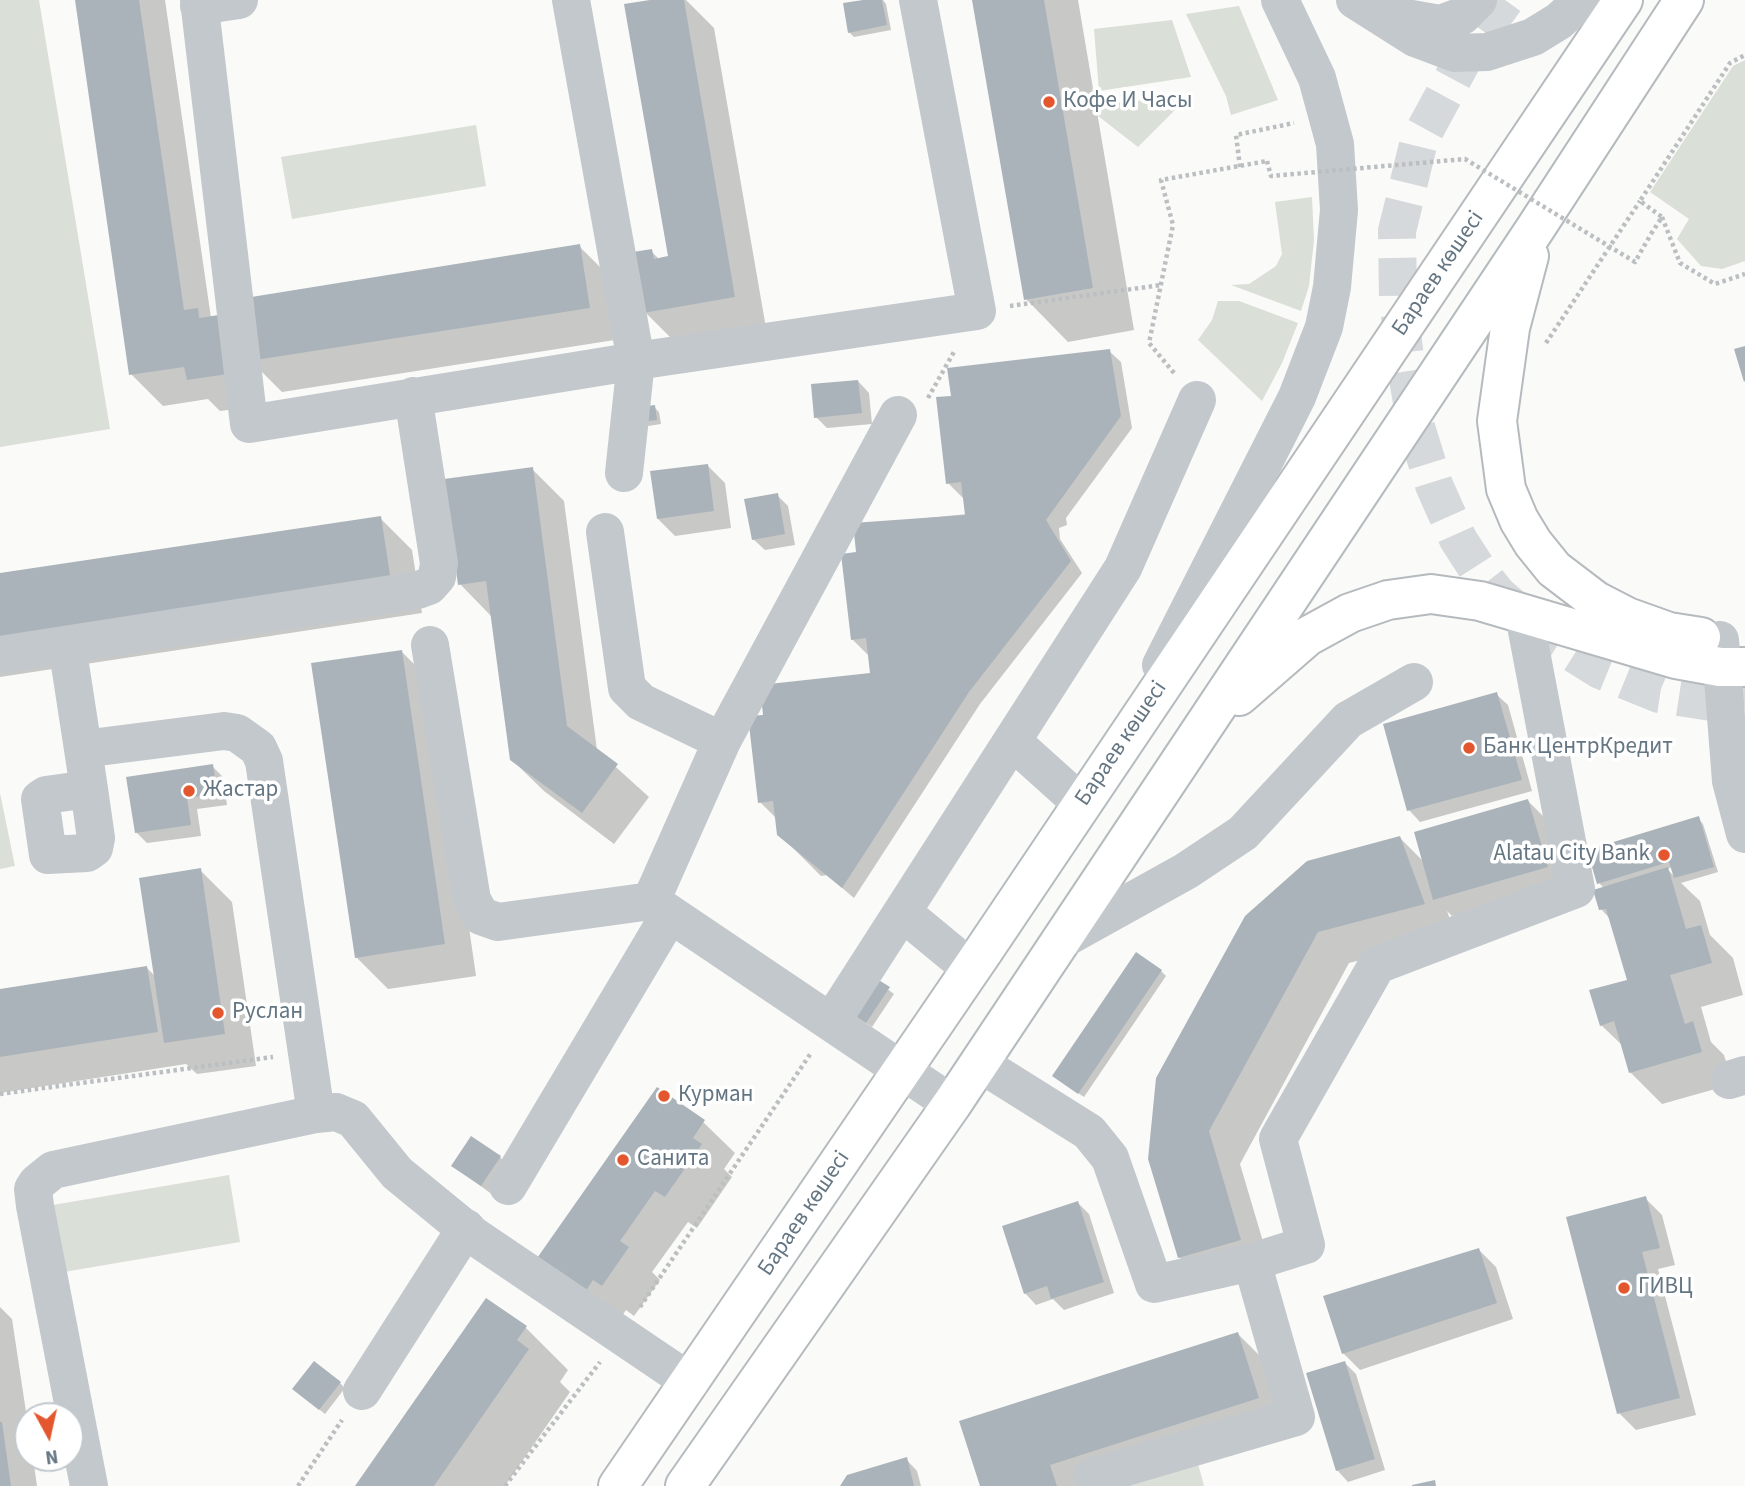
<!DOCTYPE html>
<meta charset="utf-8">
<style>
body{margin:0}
#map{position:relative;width:1745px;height:1486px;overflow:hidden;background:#fafaf8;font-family:"Source Sans 3",sans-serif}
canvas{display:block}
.north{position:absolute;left:14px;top:1402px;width:70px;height:70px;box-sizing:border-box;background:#fff;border:2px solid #c1c8cd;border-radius:50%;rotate:172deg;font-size:19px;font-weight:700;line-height:28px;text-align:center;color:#657683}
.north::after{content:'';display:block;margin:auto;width:24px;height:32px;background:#e4572e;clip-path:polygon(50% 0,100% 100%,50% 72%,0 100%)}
</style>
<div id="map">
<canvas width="1745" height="1486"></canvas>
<div class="north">N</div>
</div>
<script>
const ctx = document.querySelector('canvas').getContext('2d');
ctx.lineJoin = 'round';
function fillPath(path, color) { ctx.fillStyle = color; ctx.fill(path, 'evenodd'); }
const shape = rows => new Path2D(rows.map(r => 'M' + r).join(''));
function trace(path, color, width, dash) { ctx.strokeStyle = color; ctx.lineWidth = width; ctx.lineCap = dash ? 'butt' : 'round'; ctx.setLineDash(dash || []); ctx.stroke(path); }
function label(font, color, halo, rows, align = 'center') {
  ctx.font = font + ' "Source Sans 3",sans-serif'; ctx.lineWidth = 7; ctx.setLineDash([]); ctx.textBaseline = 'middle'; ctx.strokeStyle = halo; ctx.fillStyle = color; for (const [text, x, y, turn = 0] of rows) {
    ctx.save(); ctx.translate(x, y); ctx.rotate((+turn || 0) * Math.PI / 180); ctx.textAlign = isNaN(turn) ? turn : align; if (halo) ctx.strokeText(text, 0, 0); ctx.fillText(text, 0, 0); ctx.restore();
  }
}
fillPath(shape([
 [0,0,39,0,110,429,0,447],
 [1239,6,1278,100,1231,115,1226,96,1186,14],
 [1172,20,1191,77,1099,91,1094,29],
 [1745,60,1745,261,1722,269,1701,266,1677,239,1689,219,1650,192,1733,66],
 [1188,97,1138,147,1084,105],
 [476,125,486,186,292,219,281,157],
 [1312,197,1314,240,1309,286,1301,311,1231,285,1249,284,1276,266,1282,254,1275,202],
 [1218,301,1239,301,1298,323,1282,363,1262,401,1198,340,1212,320],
 [0,793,15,866,0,869],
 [229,1175,240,1242,64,1272,53,1205],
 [1197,1460,1204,1486,1121,1486]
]), '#dadfd7');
fillPath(shape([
 [77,0,165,0,211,318,579,246,611,278,621,339,282,392,252,362,259,406,220,411,208,399,163,406,131,374],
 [660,0,686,0,714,28,766,328,677,344,645,312,651,251,660,260,670,258],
 [874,0,883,0,886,4,891,30,854,37,849,32],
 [974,0,1078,0,1134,330,1068,342,1026,299],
 [1109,351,1121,362,1132,428,1066,518,1067,525,1059,528,1060,539,1082,573,980,704,854,898,827,875,821,876,779,834,777,819,760,802,765,716,874,674,870,657,852,639,858,554,855,525,967,514,965,500,948,483,953,397],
 [858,381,869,393,872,424,827,428,816,417],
 [654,407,659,412,661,424,648,426,642,421],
 [708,466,725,483,731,528,675,536,658,519],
 [532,469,564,501,597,750,649,797,614,844,544,791,511,759,492,617,460,584],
 [777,495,788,506,795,545,765,550,753,539],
 [380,518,412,550,422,613,0,677,0,575],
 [402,652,434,684,476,976,388,989,356,957],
 [1496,694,1508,705,1532,791,1420,822,1409,810],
 [212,766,223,777,227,805,197,809,201,836,147,843,136,832],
 [1528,801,1545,818,1564,884,1452,916,1447,911,1456,936,1349,963,1240,1164,1272,1272,1211,1289,1179,1257,1157,1079,1400,838,1424,862],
 [1698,818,1703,824,1718,872,1681,883,1700,901,1710,935,1733,958,1743,995,1701,1007,1711,1042,1724,1055,1733,1084,1662,1104,1630,1072,1623,1046,1601,1025,1629,981,1611,920,1601,909,1604,888,1599,883],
 [1672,867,1675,877,1667,869],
 [200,870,232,902,256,1066,197,1074,186,1064,0,1093,0,991,147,968,156,977],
 [1161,971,1166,976,1084,1097,1060,1081],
 [878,982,894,994,872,1027,860,1019],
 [703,1122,735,1153,724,1169,732,1177,697,1228,688,1222,652,1272,660,1280,634,1316,626,1310,616,1325,537,1261],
 [500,1157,511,1168,493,1195,453,1166],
 [1645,1198,1662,1215,1675,1265,1658,1269,1696,1415,1636,1430,1619,1413],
 [1078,1203,1089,1214,1114,1293,1064,1310,1053,1299,1036,1305,1025,1293],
 [1479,1250,1496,1267,1513,1319,1360,1370,1343,1353],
 [486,1300,526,1328,568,1370,560,1382,570,1392,505,1486,357,1486],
 [0,1307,12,1319,28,1425,28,1458,33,1458,37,1486,0,1486],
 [1238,1334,1270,1366,1290,1429,1114,1486,982,1486],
 [1345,1363,1356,1374,1385,1470,1348,1482,1337,1470],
 [340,1383,345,1388,325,1414,300,1394],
 [906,1459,917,1471,921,1486,842,1486]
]), '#0003');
fillPath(shape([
 [75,0,139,0,184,310,198,308,199,318,219,315,228,374,187,380,184,367,129,375],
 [650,0,684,0,735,297,643,313,633,252,652,249,654,259,668,256,624,4],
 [863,0,882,0,887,25,848,33,843,3],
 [972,0,1044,0,1093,288,1024,300],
 [580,244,590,308,249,361,239,299],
 [1745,346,1745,381,1744,382,1734,349],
 [1110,349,1121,416,1046,520,1071,561,969,692,842,888,777,835,773,801,758,803,748,716,763,715,760,685,870,673,866,638,851,640,841,554,856,552,853,523,965,515,961,482,946,484,936,397,951,396,947,368],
 [858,380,862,413,814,418,811,384],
 [655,405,657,420,641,422,639,407],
 [708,464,714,511,657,519,650,471],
 [533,467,567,726,618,764,582,813,510,760,486,581,458,585,444,479],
 [778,493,785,534,752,540,744,499],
 [381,516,391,582,0,641,0,573],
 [402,650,445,944,355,958,311,663],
 [1497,692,1522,780,1407,811,1383,724],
 [213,764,217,794,187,798,191,825,135,833,126,777],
 [1528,799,1548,867,1433,900,1414,832],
 [1699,816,1714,867,1674,878,1669,862,1597,884,1587,850],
 [1400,836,1425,904,1318,932,1209,1131,1241,1240,1178,1258,1148,1159,1156,1078,1245,916,1307,861],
 [1668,867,1686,929,1701,925,1712,963,1670,975,1685,1024,1693,1021,1702,1052,1629,1073,1614,1021,1600,1026,1589,990,1627,980,1606,909,1599,910,1593,890],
 [201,868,225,1034,164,1043,139,878],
 [1136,952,1162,970,1078,1094,1052,1076],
 [147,966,158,1032,0,1057,0,989],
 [877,979,890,987,866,1023,853,1015],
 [657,1087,705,1120,693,1138,702,1144,665,1197,655,1191,620,1241,629,1247,602,1286,593,1280,583,1295,535,1261],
 [471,1136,501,1156,481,1186,451,1166],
 [1646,1196,1660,1248,1642,1252,1680,1398,1617,1414,1566,1217],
 [1078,1201,1104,1282,1051,1299,1047,1286,1024,1294,1002,1226],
 [1479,1248,1497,1303,1342,1354,1323,1296],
 [486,1298,527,1326,517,1340,529,1349,434,1486,355,1486],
 [1238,1332,1259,1398,1050,1465,1057,1486,980,1486,959,1421],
 [314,1361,341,1382,319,1410,292,1389],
 [1345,1361,1375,1459,1336,1471,1306,1373],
 [0,1422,2,1422,11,1486,0,1486],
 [907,1457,914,1486,840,1486,847,1475],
 [1435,1480,1436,1486,1412,1486,1412,1485]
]), '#aab3b9');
trace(shape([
 [1505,0,1466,54,1419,141,1397,231,1398,300,1406,366,1416,427,1434,485,1458,539,1476,567,1497,594,1544,635,1600,670,1659,694,1745,707]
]), '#d5d9db', 38, [38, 19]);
const major = shape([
 [1529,256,1510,328,1497,421,1506,489,1519,520,1533,543,1554,569,1596,601,1627,617,1669,632,1701,637],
 [1239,696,1308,636,1350,613,1388,600,1431,594,1480,601,1676,659,1720,667,1745,667],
 [618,1486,982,953,1623,0],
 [685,1486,952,1104,1535,229,1684,0]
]);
trace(major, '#b5babe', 42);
trace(shape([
 [1240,167,1236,135,1294,123],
 [1662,217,1680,263,1715,284,1745,274],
 [1651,234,1662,217,1640,201,1730,63,1745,55],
 [1010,306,1161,285],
 [1546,343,1640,201],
 [1174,373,1149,343,1173,225,1161,180,1267,161],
 [928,398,955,350],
 [0,1094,273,1057],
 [640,1307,811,1053],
 [298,1486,342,1420],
 [505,1486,600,1362]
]), '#bbbfc2', 4.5, [3.5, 3.5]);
trace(shape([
 [199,0,249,424,636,361,977,311,918,0],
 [571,0,636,361,624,473],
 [1355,0,1415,38,1455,53,1487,52,1533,37,1559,21,1582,0],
 [199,6,239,0],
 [1395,16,1440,24,1462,16,1478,0],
 [605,532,627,688,641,702,722,741,651,901],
 [1720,640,1731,781,1745,834],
 [67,645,83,749,89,789,96,838,94,848,87,853,48,855,40,799,46,795,89,789],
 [430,645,472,900,481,916,498,922,651,901,952,1104],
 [0,655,418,590,429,586,437,577,439,563,413,396],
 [1161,665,1297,397,1324,327,1332,287,1339,210,1335,144,1317,78,1280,0],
 [722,741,898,415],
 [1012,741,1082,804],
 [83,749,224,731,237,733,258,748,264,761,316,1114,336,1112,353,1119,397,1173,474,1236,690,1382],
 [902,912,971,969],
 [1060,941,1186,871,1243,833,1348,720,1414,682],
 [832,1021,1123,568,1197,400],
 [979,1063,1089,1132,1110,1158,1154,1284,1252,1262,1296,1417,1092,1477,1095,1486],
 [1729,1080,1745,1075],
 [508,1186,670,914],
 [1252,1262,1306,1245,1278,1139,1377,965,1576,889,1524,615],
 [362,1391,466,1228],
 [89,1486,35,1206,33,1189,37,1183,53,1170,316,1114]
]), '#c3c8cc', 38);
trace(major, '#fff', 38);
trace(shape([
 [1267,161,1271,176,1465,159,1635,262,1651,234]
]), '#bbbfc2', 4.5, [3.5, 3.5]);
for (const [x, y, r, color] of [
 [1049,102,7,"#e4572e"],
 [1469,748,7,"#e4572e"],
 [189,791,7,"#e4572e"],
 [1664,855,7,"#e4572e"],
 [218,1013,7,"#e4572e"],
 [664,1096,7,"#e4572e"],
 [623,1160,7,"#e4572e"],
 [1624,1288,7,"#e4572e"]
]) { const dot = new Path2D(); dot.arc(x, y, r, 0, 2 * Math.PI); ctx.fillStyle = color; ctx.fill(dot); trace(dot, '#fff', 2.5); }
label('23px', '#657683', '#fff', [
 ["Кофе И Часы",1063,102],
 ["Банк ЦентрКредит",1483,748],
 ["Жастар",203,791],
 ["Alatau City Bank",1650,855,"right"],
 ["Руслан",232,1013],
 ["Курман",678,1096],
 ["Санита",637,1160],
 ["ГИВЦ",1638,1288]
], 'left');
label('23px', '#657683', '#fff', [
 ["Бараев көшесі",1439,274,-56],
 ["Бараев көшесі",1122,744,-56],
 ["Бараев көшесі",805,1214,-56]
]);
</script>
